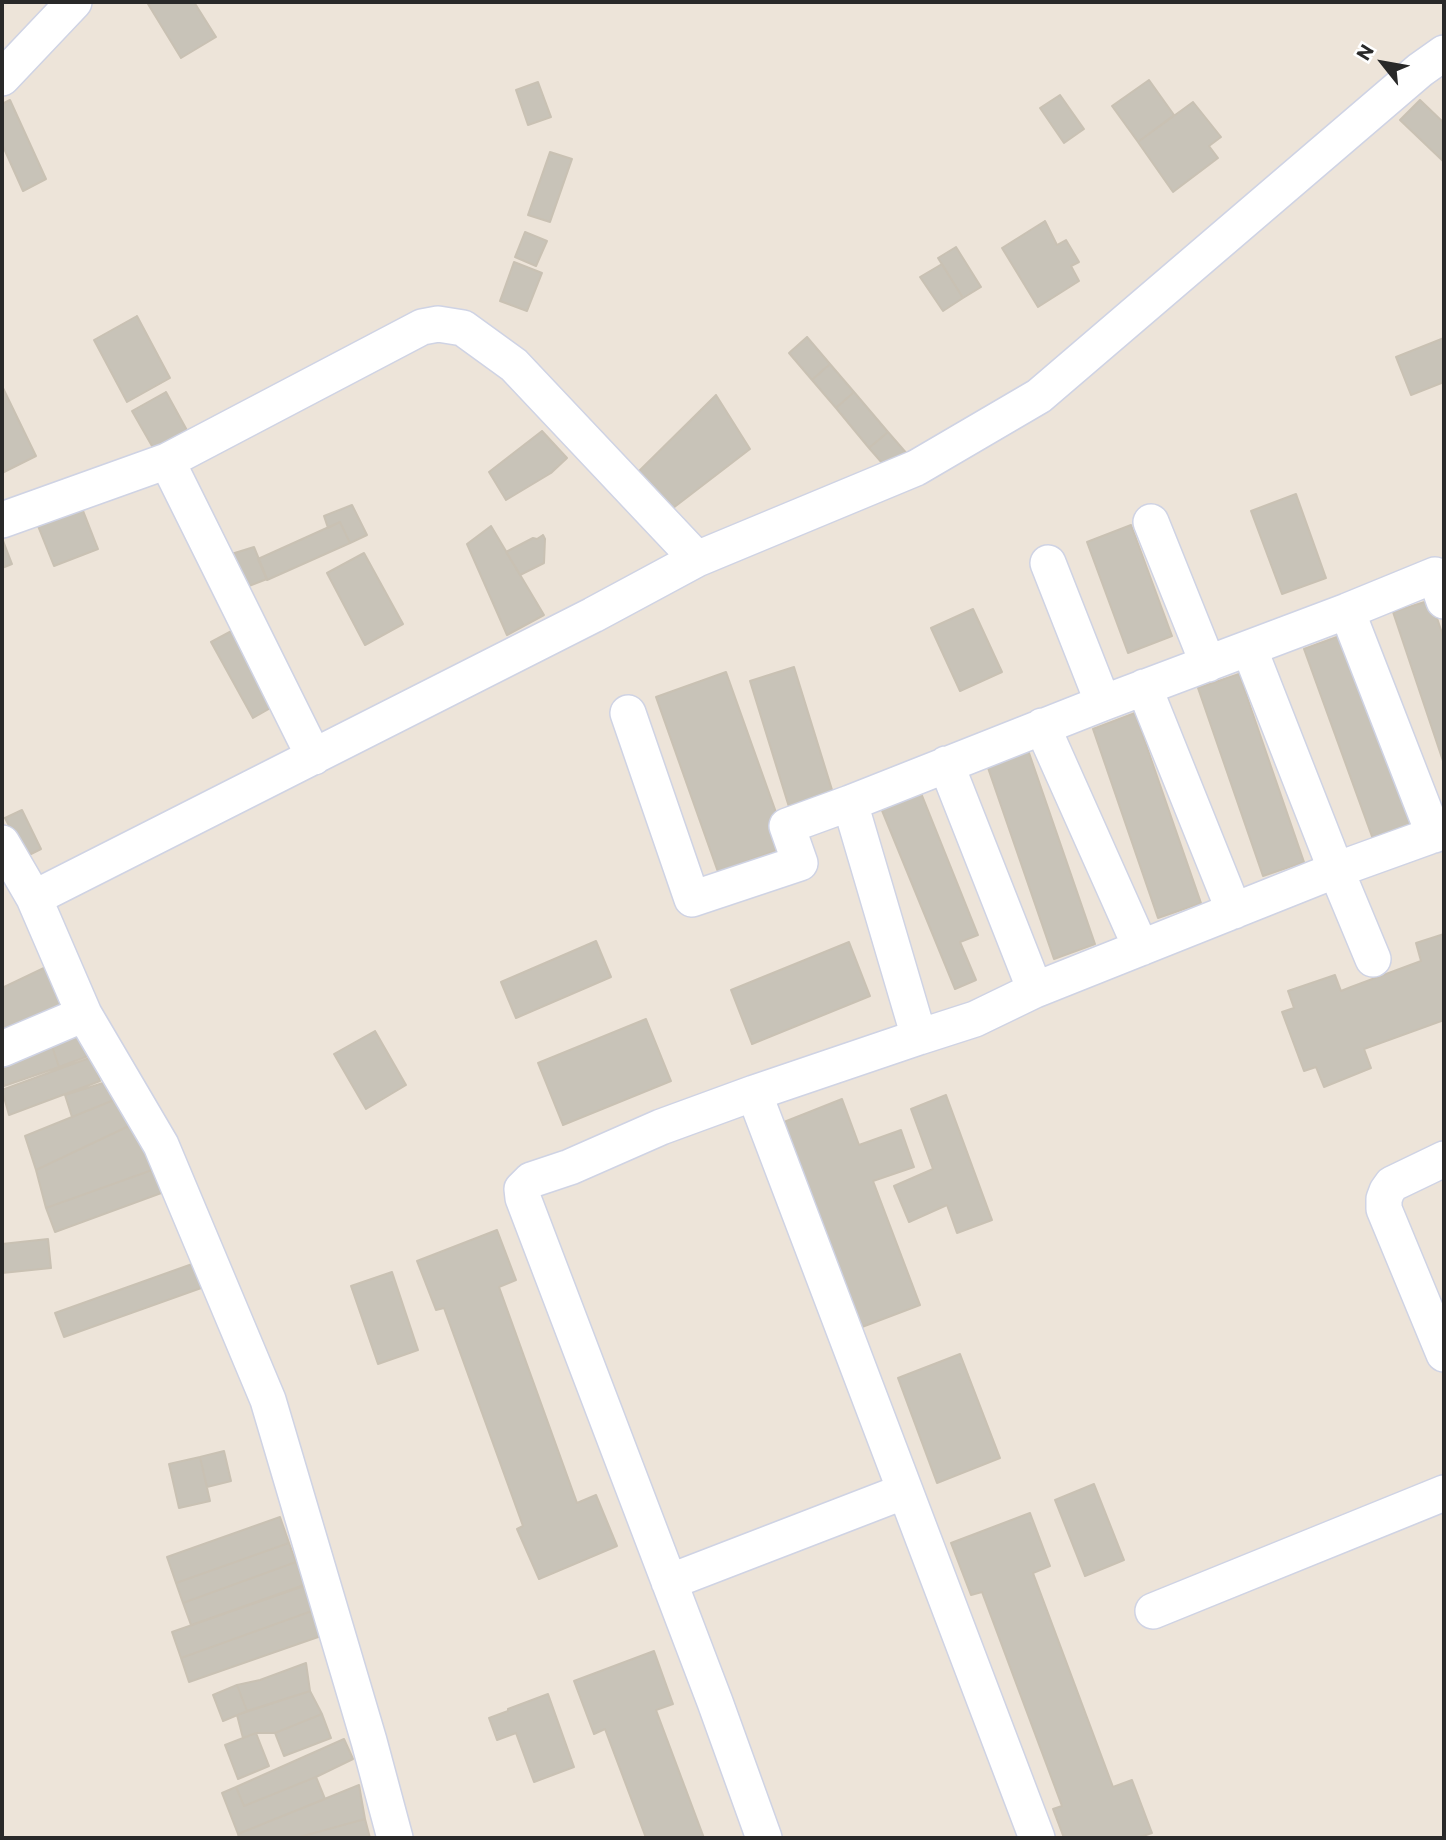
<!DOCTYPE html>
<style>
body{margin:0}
#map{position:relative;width:1446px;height:1840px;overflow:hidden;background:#ede4d9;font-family:Commissioner,sans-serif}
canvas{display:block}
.frame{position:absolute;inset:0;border:4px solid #292929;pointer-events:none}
.north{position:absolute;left:1348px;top:28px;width:70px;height:70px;-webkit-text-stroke:5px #fff;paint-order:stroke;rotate:301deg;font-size:19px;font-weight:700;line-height:28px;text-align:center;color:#292929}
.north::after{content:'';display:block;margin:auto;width:24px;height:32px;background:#292929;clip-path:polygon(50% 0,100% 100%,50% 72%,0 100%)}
</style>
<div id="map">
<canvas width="1446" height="1840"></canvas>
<div class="frame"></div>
<div class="north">N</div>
</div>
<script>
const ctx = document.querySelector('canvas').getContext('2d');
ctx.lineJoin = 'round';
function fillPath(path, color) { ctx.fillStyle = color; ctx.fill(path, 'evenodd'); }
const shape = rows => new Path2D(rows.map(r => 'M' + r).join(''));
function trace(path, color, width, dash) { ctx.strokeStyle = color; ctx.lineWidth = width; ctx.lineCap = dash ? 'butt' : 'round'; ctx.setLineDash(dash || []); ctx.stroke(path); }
const building = shape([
 [152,2,194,2,216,37,181,58,148,4,152,2],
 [1149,80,1174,115,1138,142,1112,106,1149,80],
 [538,82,551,117,528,125,516,90,538,82],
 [1060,95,1084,129,1064,143,1040,108,1060,95],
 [10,100,46,179,23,191,2,144,2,104,10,100],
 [1420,100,1444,123,1444,162,1400,120,1420,100],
 [1193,102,1221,137,1209,146,1218,158,1173,192,1138,142,1193,102],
 [550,152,572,159,550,222,528,215,550,152],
 [1045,221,1057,245,1066,240,1079,262,1071,266,1079,281,1038,307,1002,248,1045,221],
 [525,232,547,241,536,266,515,257,525,232],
 [956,247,981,287,963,298,938,258,956,247],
 [514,262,542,273,527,311,500,301,514,262],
 [942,264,963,298,943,311,920,277,942,264],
 [137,316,170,378,127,402,94,340,137,316],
 [807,337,830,364,812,380,789,353,807,337],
 [1444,338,1444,382,1411,395,1396,357,1444,338],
 [830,364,854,392,836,408,812,380,830,364],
 [2,386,36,456,2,473,2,386],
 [166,392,189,434,156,453,132,411,166,392],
 [854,392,888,432,869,448,836,408,854,392],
 [716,395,750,449,664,515,632,478,716,395],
 [542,431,567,458,551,473,506,500,489,472,542,431],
 [888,432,908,455,890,472,869,448,888,432],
 [1296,494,1326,578,1282,594,1251,511,1296,494],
 [80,503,98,549,54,566,36,521,80,503],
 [352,505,367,535,350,543,340,522,328,528,324,516,352,505],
 [340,522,350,543,267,580,258,559,340,522],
 [1131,525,1172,636,1128,653,1087,542,1131,525],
 [491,526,544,615,507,635,467,544,491,526],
 [543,535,545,539,544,563,520,575,506,552,533,538,537,539,543,535],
 [2,538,12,564,2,568,2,538],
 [254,547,267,579,241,589,225,556,254,547],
 [364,553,403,624,365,645,327,573,364,553],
 [1431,600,1444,639,1444,764,1393,612,1431,600],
 [973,609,1002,672,960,691,931,628,973,609],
 [239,627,281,702,253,718,211,642,239,627],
 [1345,634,1415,827,1374,842,1304,649,1345,634],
 [794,667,833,793,789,807,750,681,794,667],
 [726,672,788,846,718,872,656,697,726,672],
 [1239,674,1304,862,1263,876,1198,688,1239,674],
 [1135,713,1201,903,1158,918,1093,729,1135,713],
 [1028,750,1095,944,1054,959,987,765,1028,750],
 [921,793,978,935,960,942,976,980,955,989,881,808,921,793],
 [22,810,41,849,25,857,5,818,22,810],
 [1444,934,1444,1020,1364,1049,1371,1068,1324,1087,1316,1067,1304,1071,1282,1012,1294,1008,1288,991,1335,975,1341,991,1351,987,1421,961,1416,943,1444,934],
 [596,941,611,977,516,1018,501,982,596,941],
 [849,942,870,996,752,1044,731,990,849,942],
 [46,967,66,1008,2,1039,2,988,46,967],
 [646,1019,671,1081,563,1125,538,1063,646,1019],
 [86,1027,96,1053,59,1067,50,1040,86,1027],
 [375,1031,406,1085,366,1109,334,1054,375,1031],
 [50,1040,59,1067,4,1086,2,1080,2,1057,50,1040],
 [92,1057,100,1081,9,1115,2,1090,92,1057],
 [103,1083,114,1100,72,1117,65,1095,103,1083],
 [946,1095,992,1220,957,1233,947,1205,909,1222,894,1186,933,1169,911,1109,946,1095],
 [842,1099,859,1145,901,1130,914,1167,873,1181,920,1305,862,1327,784,1122,842,1099],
 [114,1100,131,1125,36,1170,25,1136,114,1100],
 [131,1125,155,1169,46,1208,36,1170,131,1125],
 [155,1169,164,1192,55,1232,46,1208,155,1169],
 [497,1230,516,1280,499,1287,577,1503,596,1495,617,1546,539,1579,517,1529,523,1526,444,1308,436,1310,417,1261,497,1230],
 [48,1239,51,1268,2,1273,2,1244,48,1239],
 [195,1263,204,1287,64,1337,55,1313,195,1263],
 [392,1272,418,1350,378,1364,351,1286,392,1272],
 [960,1354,1000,1458,937,1483,898,1378,960,1354],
 [224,1451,231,1481,207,1487,200,1457,224,1451],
 [200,1457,210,1501,179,1508,169,1464,200,1457],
 [1094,1484,1124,1560,1085,1576,1055,1500,1094,1484],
 [1030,1513,1050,1566,1033,1573,1113,1787,1132,1780,1152,1833,1137,1838,1064,1838,1053,1809,1062,1806,982,1592,971,1595,951,1543,1030,1513],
 [280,1517,289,1543,176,1583,167,1557,280,1517],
 [289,1543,296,1562,183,1603,176,1583,289,1543],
 [296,1562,304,1585,191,1625,183,1603,296,1562],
 [304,1586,312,1611,181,1658,172,1632,304,1586],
 [312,1611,321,1636,189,1682,181,1658,312,1611],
 [654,1651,673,1704,656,1710,704,1838,646,1838,605,1729,594,1734,574,1681,654,1651],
 [306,1663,310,1691,247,1711,237,1685,260,1680,306,1663],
 [237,1685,247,1711,223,1721,213,1695,237,1685],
 [310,1691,322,1714,275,1733,256,1733,243,1738,237,1715,310,1691],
 [548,1694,574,1767,534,1782,516,1733,497,1740,489,1718,508,1711,508,1709,548,1694],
 [322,1714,331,1738,284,1756,275,1733,322,1714],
 [256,1733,269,1766,238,1779,225,1745,256,1733],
 [344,1739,353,1759,316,1777,244,1806,236,1787,344,1739],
 [316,1777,325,1799,238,1834,222,1793,236,1787,244,1806,316,1777],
 [359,1785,365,1819,296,1838,239,1838,238,1834,359,1785],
 [365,1819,370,1838,296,1838,365,1819]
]);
fillPath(building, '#c8c3b8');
trace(building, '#c9c1b3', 2);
const minor = shape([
 [2,78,74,2],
 [167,461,314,757],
 [2,520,167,461,422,327,438,324,463,328,514,365,697,559],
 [1151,522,1208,664],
 [1048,563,1103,703],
 [1347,611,1434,835],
 [1249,648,1336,870,1373,959],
 [1144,687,1234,911],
 [628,713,692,899,800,863,787,826,850,803,919,1037,975,1019,1035,990,1336,870,1444,831],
 [1042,726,1141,948],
 [946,764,1035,990],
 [850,803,1103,703,1347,611,1435,575,1444,601],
 [2,843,34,898,84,1014,161,1145,268,1400,369,1741,395,1838],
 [34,898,593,615,697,559,916,468,1039,396,1420,70,1444,53],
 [2,1049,84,1014],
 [754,1093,1037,1838],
 [1444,1159,1392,1184,1387,1191,1384,1199,1384,1209,1444,1354],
 [669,1582,905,1491],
 [1153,1611,1444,1493],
 [764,1838,715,1702,523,1198,522,1189,531,1180,570,1167,661,1127,754,1093,919,1037]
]);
trace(minor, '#cfd3e4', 38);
trace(minor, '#fff', 35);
</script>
